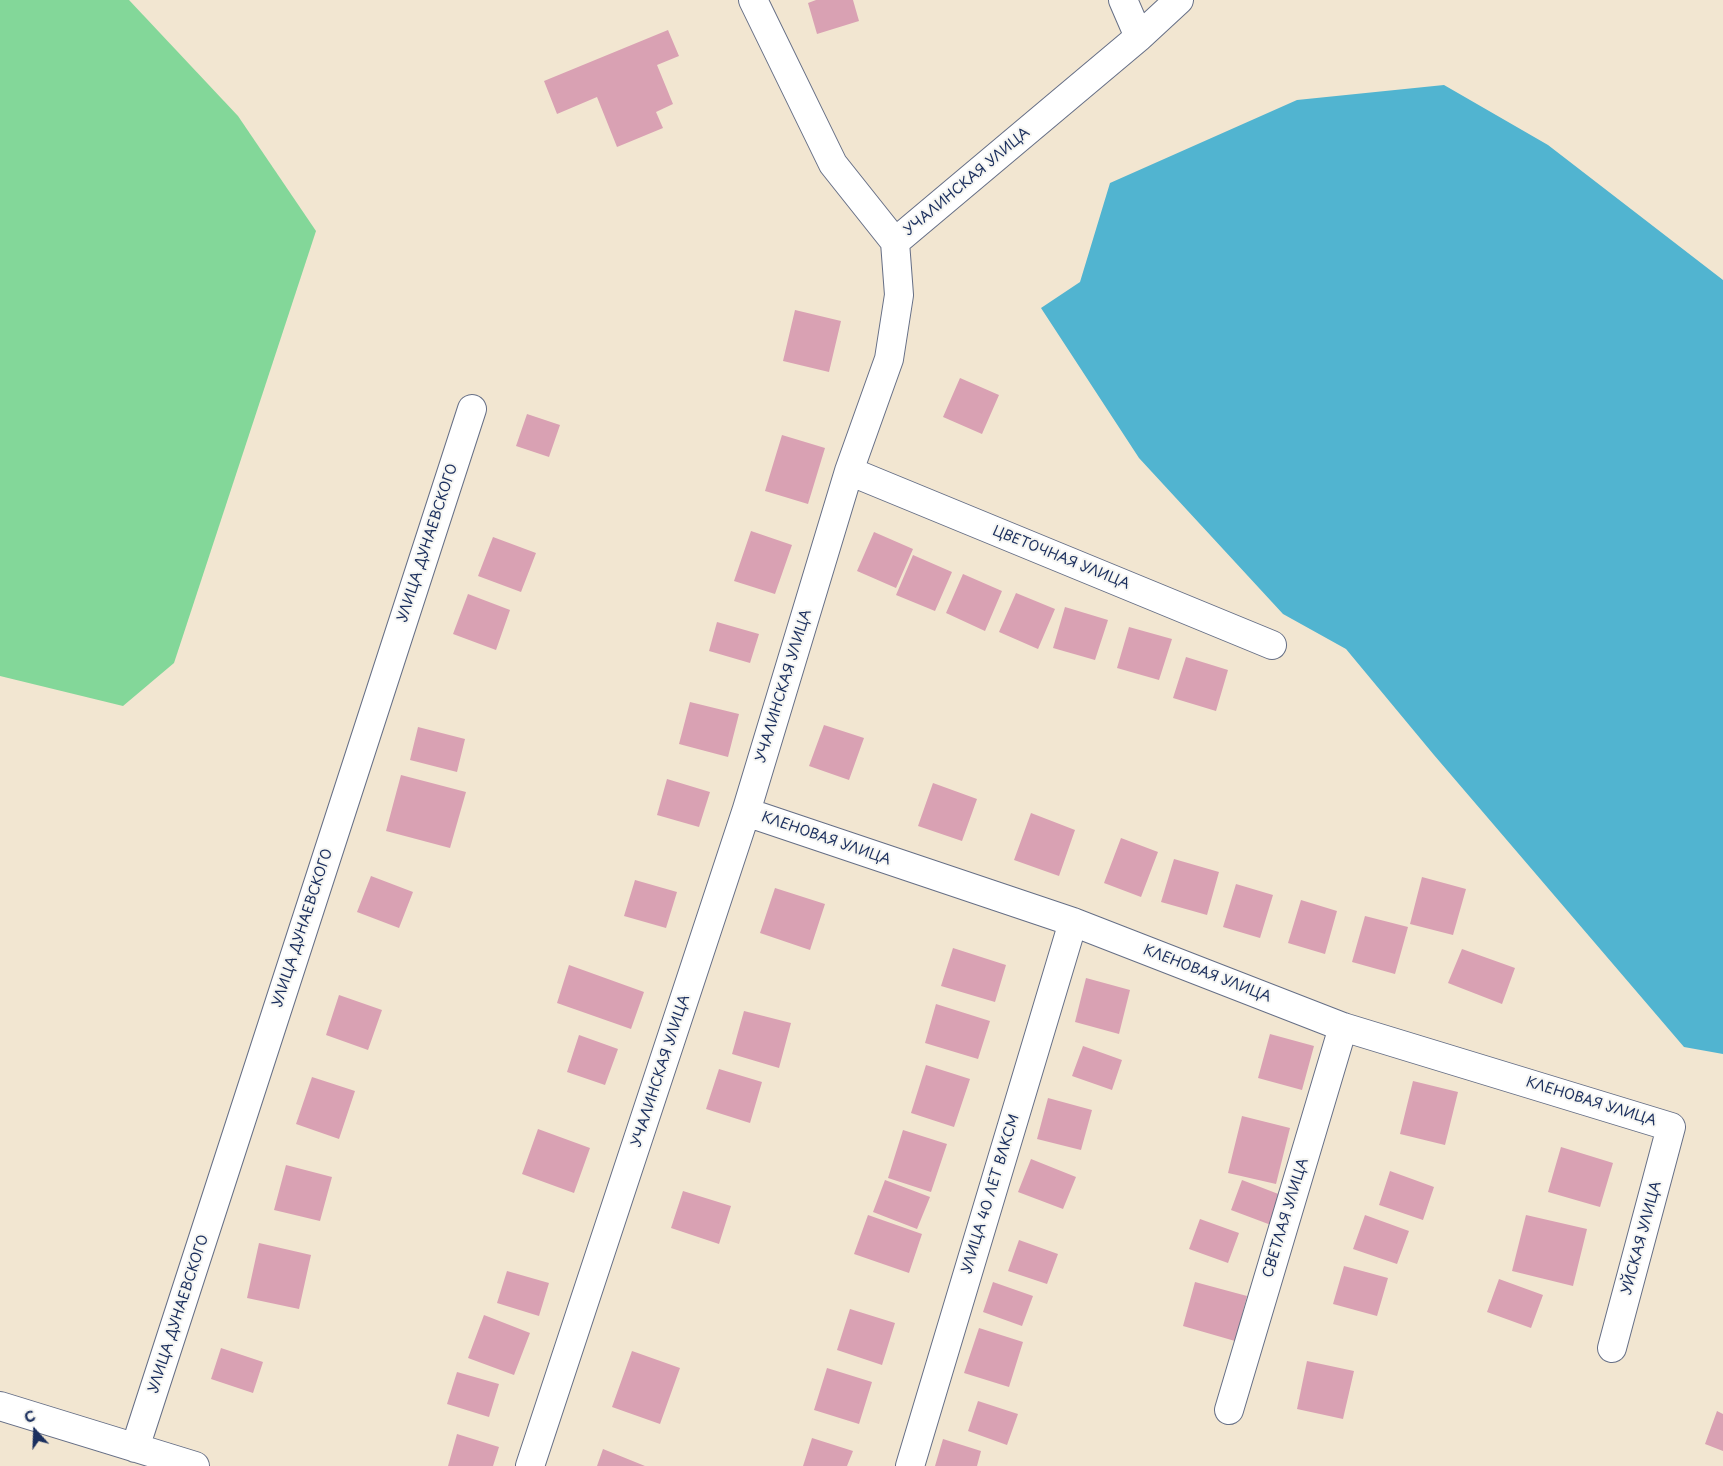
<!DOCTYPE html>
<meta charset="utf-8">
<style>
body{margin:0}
#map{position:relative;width:1723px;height:1466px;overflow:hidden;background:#f2e6d1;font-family:"Playpen Sans",sans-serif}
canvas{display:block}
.north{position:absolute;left:10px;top:1406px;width:50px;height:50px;-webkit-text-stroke:4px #f6f6f2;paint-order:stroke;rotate:340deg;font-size:14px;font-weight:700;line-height:20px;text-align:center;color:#1b2f5e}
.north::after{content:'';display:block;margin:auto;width:18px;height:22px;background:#1b2f5e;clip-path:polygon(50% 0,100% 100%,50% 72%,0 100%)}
</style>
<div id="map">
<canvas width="1723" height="1466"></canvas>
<div class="north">С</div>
</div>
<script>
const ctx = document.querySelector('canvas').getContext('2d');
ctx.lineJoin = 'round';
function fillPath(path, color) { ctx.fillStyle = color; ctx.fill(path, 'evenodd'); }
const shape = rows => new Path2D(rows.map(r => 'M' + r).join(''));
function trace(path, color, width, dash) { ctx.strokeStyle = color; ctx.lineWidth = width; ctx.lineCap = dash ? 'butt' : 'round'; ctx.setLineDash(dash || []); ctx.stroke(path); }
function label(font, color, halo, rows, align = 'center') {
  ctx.font = font + ' "Playpen Sans",sans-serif'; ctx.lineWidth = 4; ctx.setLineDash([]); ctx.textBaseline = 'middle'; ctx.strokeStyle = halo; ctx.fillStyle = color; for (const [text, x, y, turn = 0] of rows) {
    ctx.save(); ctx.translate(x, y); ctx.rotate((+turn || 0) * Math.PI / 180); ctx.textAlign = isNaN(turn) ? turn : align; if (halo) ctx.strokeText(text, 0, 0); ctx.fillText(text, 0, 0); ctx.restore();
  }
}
fillPath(shape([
 [0,0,129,0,238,116,316,231,174,663,123,706,0,676]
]), '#83d799');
fillPath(shape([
 [1444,85,1548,145,1723,280,1723,1054,1684,1047,1434,755,1346,649,1283,614,1139,458,1041,308,1080,282,1110,183,1297,100]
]), '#51b4d0');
fillPath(shape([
 [816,0,853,0,859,21,817,34,808,3],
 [668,30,679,56,657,65,673,104,656,112,663,128,617,147,597,97,557,114,544,81],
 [795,310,841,321,829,372,783,361],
 [960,378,999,395,982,434,943,417],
 [527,414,560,425,549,457,516,446],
 [782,435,825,448,808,504,765,491],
 [751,531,792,545,775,594,734,581],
 [874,532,913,549,896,588,857,571],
 [493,537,536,553,521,592,478,576],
 [913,555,952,572,935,611,896,595],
 [963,574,1002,591,985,631,946,613],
 [1016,593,1055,609,1038,649,999,632],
 [468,594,510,610,496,650,453,634],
 [1065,607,1108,620,1095,660,1053,648],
 [717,622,759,634,750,663,709,651],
 [1129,627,1172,639,1159,680,1117,668],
 [1186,657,1228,670,1216,711,1173,698],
 [690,702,739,714,728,757,679,744],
 [824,725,864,738,849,780,809,766],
 [418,727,465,739,457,772,410,760],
 [401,775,466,792,450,848,386,831],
 [667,779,710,792,699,827,657,815],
 [933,783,977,799,962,841,918,826],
 [1031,813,1075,830,1059,876,1014,860],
 [1121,838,1158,852,1141,897,1104,883],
 [1174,859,1219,872,1207,915,1161,902],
 [371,876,413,892,399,928,357,912],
 [1422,877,1466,889,1453,935,1410,924],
 [635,880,677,892,666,928,624,916],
 [1236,884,1273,895,1260,938,1223,927],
 [775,888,825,904,810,950,760,933],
 [1301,900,1337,911,1325,954,1288,943],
 [1365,916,1408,927,1395,974,1352,962],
 [953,948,1006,965,995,1002,941,986],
 [1462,949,1515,968,1502,1004,1448,983],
 [569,965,644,992,631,1029,557,1003],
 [1086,978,1130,990,1119,1034,1075,1022],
 [339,995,382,1010,368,1050,326,1035],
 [936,1004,990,1021,978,1059,925,1043],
 [744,1011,791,1023,779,1068,732,1054],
 [1270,1034,1314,1046,1302,1090,1258,1078],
 [579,1035,618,1049,605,1085,567,1072],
 [1083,1046,1122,1060,1112,1090,1072,1076],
 [926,1065,970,1079,954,1127,911,1113],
 [719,1069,762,1082,750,1123,706,1109],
 [312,1077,355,1091,339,1139,296,1124],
 [1413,1081,1458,1092,1445,1145,1400,1134],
 [1048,1098,1092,1110,1081,1150,1037,1139],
 [1242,1116,1290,1128,1276,1184,1228,1173],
 [538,1129,590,1148,574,1193,522,1174],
 [903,1130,947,1144,931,1192,888,1178],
 [1561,1147,1613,1163,1600,1207,1548,1192],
 [1031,1159,1076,1177,1063,1209,1018,1192],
 [286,1165,332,1177,320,1221,274,1210],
 [1390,1171,1434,1187,1423,1220,1379,1205],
 [885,1180,930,1197,917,1229,873,1212],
 [1242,1180,1281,1195,1271,1225,1231,1210],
 [683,1191,731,1206,719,1244,671,1228],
 [868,1215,922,1234,909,1273,854,1254],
 [1365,1215,1409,1231,1397,1264,1353,1249],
 [1526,1215,1587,1229,1573,1286,1512,1271],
 [1200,1219,1239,1233,1228,1263,1189,1249],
 [1019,1240,1058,1254,1047,1284,1008,1271],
 [259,1243,311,1255,299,1309,247,1298],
 [1344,1266,1388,1278,1377,1316,1333,1304],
 [507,1271,549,1283,539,1316,497,1303],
 [1499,1279,1543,1295,1531,1328,1487,1312],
 [993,1282,1033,1296,1022,1326,983,1312],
 [1195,1282,1247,1296,1235,1341,1183,1326],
 [850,1309,895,1323,882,1365,837,1350],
 [484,1315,530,1333,514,1375,468,1358],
 [979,1328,1023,1342,1009,1387,964,1373],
 [221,1348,263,1362,253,1393,211,1379],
 [632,1351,680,1368,660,1424,612,1407],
 [1307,1361,1354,1371,1343,1419,1297,1409],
 [827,1368,872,1382,859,1424,814,1410],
 [457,1372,499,1384,489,1417,447,1404],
 [978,1401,1018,1414,1007,1445,968,1431],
 [1717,1411,1723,1414,1723,1451,1705,1444],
 [457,1434,499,1447,493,1466,448,1466],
 [812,1438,853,1451,847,1466,803,1466],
 [943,1439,981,1451,977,1466,935,1466],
 [603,1449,645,1466,597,1466]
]), '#d9a1b3');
const street = shape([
 [753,0,833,164,895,242],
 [1139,37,1179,0],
 [895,242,1139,37,1123,0],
 [849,471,1272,645],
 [746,812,1073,922,1343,1027,1671,1127,1612,1348],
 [0,1406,195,1466],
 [1229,1410,1343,1027],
 [135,1448,472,409],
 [530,1466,746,812,849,471,889,359,899,295,895,242],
 [910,1466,1073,922]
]);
trace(street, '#666f86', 30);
trace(street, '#fff', 28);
label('14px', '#1b2f5e', '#f6f6f2', [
 ["УЧАЛИНСКАЯ УЛИЦА",967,182,-40],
 ["УЛИЦА ДУНАЕВСКОГО",428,543,-72],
 ["ЦВЕТОЧНАЯ УЛИЦА",1061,558,22],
 ["УЧАЛИНСКАЯ УЛИЦА",784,686,-73],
 ["КЛЕНОВАЯ УЛИЦА",826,839,19],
 ["УЛИЦА ДУНАЕВСКОГО",303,928,-72],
 ["КЛЕНОВАЯ УЛИЦА",1207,974,21],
 ["УЧАЛИНСКАЯ УЛИЦА",661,1071,-72],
 ["КЛЕНОВАЯ УЛИЦА",1591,1102,17],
 ["УЛИЦА 40 ЛЕТ ВЛКСМ",991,1194,-73],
 ["СВЕТЛАЯ УЛИЦА",1286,1218,-73],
 ["УЙСКАЯ УЛИЦА",1642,1238,-75],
 ["УЛИЦА ДУНАЕВСКОГО",179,1314,-72]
]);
</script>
